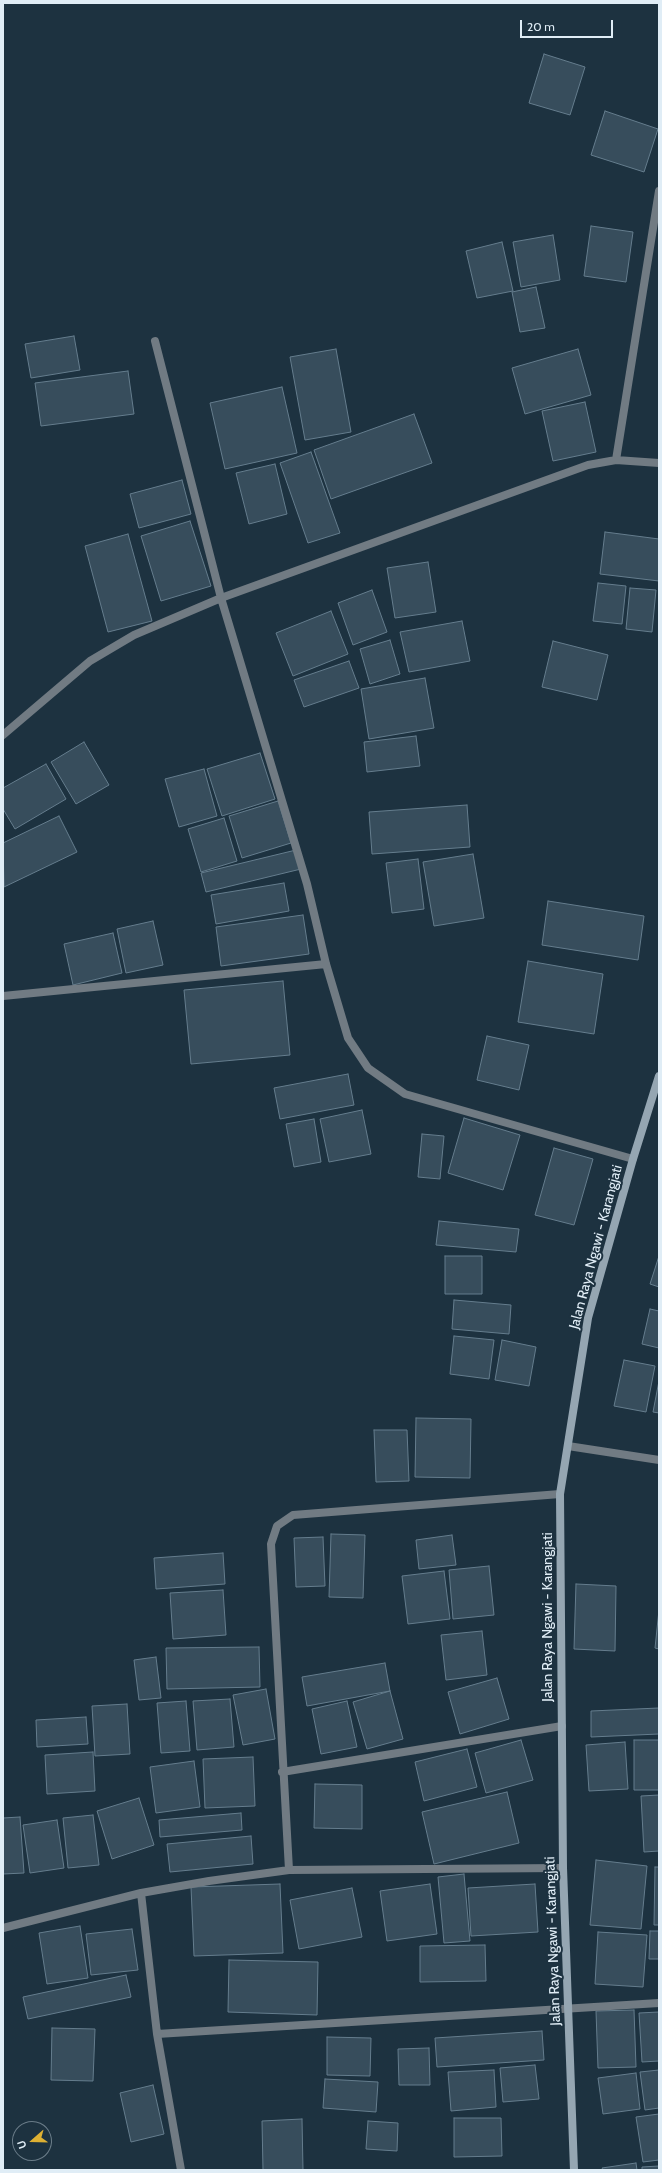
<!DOCTYPE html>
<style>
body{margin:0}
#map{position:relative;width:662px;height:2173px;overflow:hidden;background:#1d3240;font-family:Cabin,sans-serif}
canvas{display:block}
.frame{position:absolute;inset:0;border:4px solid #e0edf6;pointer-events:none}
.north{position:absolute;left:12px;top:2121px;width:40px;height:40px;box-sizing:border-box;background:#1d3240;border:1px solid #6b7d89;border-radius:50%;rotate:250deg;font-size:11px;font-weight:700;line-height:16px;text-align:center;color:#e0edf6}
.north::after{content:'';display:block;margin:auto;width:14px;height:18px;background:#deb133;clip-path:polygon(50% 0,100% 100%,50% 72%,0 100%)}
.scale{position:absolute;left:520px;top:20px;width:93px;height:18px;box-sizing:border-box;border:2px solid #e0edf6;border-top:0;padding-left:5px;font-size:12px;line-height:14px;white-space:nowrap;color:#e0edf6;-webkit-text-stroke:3px #1d3240;paint-order:stroke}
</style>
<div id="map">
<canvas width="662" height="2173"></canvas>
<div class="frame"></div>
<div class="north">U</div>
<div class="scale">20 m</div>
</div>
<script>
const ctx = document.querySelector('canvas').getContext('2d');
ctx.lineJoin = 'round';
function fillPath(path, color) { ctx.fillStyle = color; ctx.fill(path, 'evenodd'); }
const shape = rows => new Path2D(rows.map(r => 'M' + r).join(''));
function trace(path, color, width, dash) { ctx.strokeStyle = color; ctx.lineWidth = width; ctx.lineCap = dash ? 'butt' : 'round'; ctx.setLineDash(dash || []); ctx.stroke(path); }
function label(font, color, halo, rows, align = 'center') {
  ctx.font = font + ' Cabin,sans-serif'; ctx.lineWidth = 4; ctx.setLineDash([]); ctx.textBaseline = 'middle'; ctx.strokeStyle = halo; ctx.fillStyle = color; for (const [text, x, y, turn = 0] of rows) {
    ctx.save(); ctx.translate(x, y); ctx.rotate((+turn || 0) * Math.PI / 180); ctx.textAlign = isNaN(turn) ? turn : align; if (halo) ctx.strokeText(text, 0, 0); ctx.fillText(text, 0, 0); ctx.restore();
  }
}
const building = shape([
 [544,54,585,67,570,115,529,103,544,54],
 [605,111,658,129,644,172,591,155,605,111],
 [591,226,633,232,626,282,584,276,591,226],
 [553,235,560,280,521,287,513,242,553,235],
 [502,242,513,291,477,298,466,251,502,242],
 [536,287,545,328,520,332,512,292,536,287],
 [74,336,80,370,31,378,25,344,74,336],
 [336,349,351,432,305,440,290,357,336,349],
 [578,349,591,395,525,414,512,368,578,349],
 [128,371,134,414,41,426,35,383,128,371],
 [282,387,297,453,225,469,210,403,282,387],
 [585,402,596,452,553,461,542,411,585,402],
 [414,414,432,463,331,499,314,450,414,414],
 [311,452,340,533,308,543,280,463,311,452],
 [275,464,287,514,249,524,236,473,275,464],
 [182,480,191,514,139,528,130,494,182,480],
 [190,521,211,586,161,601,141,536,190,521],
 [605,532,659,539,659,581,600,574,605,532],
 [128,534,152,621,108,632,85,546,128,534],
 [428,562,436,612,395,618,387,568,428,562],
 [598,583,626,586,622,624,593,621,598,583],
 [630,588,656,590,652,632,626,629,630,588],
 [372,590,387,632,353,645,338,603,372,590],
 [331,611,348,654,293,676,276,633,331,611],
 [462,621,470,661,409,672,400,632,462,621],
 [390,640,400,674,370,684,360,649,390,640],
 [553,641,608,655,597,700,542,687,553,641],
 [349,661,359,688,304,707,294,680,349,661],
 [425,678,434,728,369,739,361,689,425,678],
 [416,736,420,766,367,772,364,742,416,736],
 [84,742,109,785,76,804,51,762,84,742],
 [260,753,275,799,222,816,207,769,260,753],
 [46,764,66,799,15,829,3,809,3,788,46,764],
 [204,769,217,816,179,827,165,779,204,769],
 [278,801,291,843,242,858,229,816,278,801],
 [467,805,470,847,372,854,369,812,467,805],
 [59,816,77,852,4,887,3,843,59,816],
 [224,818,237,861,201,872,188,829,224,818],
 [296,850,301,869,206,892,201,873,296,850],
 [473,854,484,918,434,926,423,862,473,854],
 [418,859,424,909,392,913,386,863,418,859],
 [284,883,289,911,216,924,211,895,284,883],
 [548,901,644,916,638,960,542,945,548,901],
 [303,915,309,954,221,966,216,927,303,915],
 [153,921,163,965,126,973,117,929,153,921],
 [113,933,122,973,73,985,64,944,113,933],
 [528,961,603,974,594,1034,518,1022,528,961],
 [283,981,290,1055,191,1064,184,990,283,981],
 [487,1036,529,1045,519,1090,477,1080,487,1036],
 [348,1074,354,1105,280,1119,274,1088,348,1074],
 [362,1110,371,1154,329,1162,320,1119,362,1110],
 [464,1118,520,1135,503,1190,448,1173,464,1118],
 [314,1119,321,1162,294,1167,286,1124,314,1119],
 [422,1134,444,1136,440,1179,418,1177,422,1134],
 [554,1148,593,1159,574,1225,535,1215,554,1148],
 [439,1221,519,1229,516,1252,436,1245,439,1221],
 [445,1256,482,1256,482,1294,445,1294,445,1256],
 [659,1256,659,1287,650,1284,659,1256],
 [454,1300,511,1305,509,1334,452,1329,454,1300],
 [650,1309,659,1311,659,1348,642,1344,650,1309],
 [454,1336,494,1340,489,1379,450,1374,454,1336],
 [502,1340,536,1347,529,1386,495,1380,502,1340],
 [624,1360,655,1366,646,1412,614,1406,624,1360],
 [659,1381,659,1413,653,1412,659,1381],
 [416,1418,471,1419,470,1478,415,1477,416,1418],
 [374,1430,407,1430,409,1481,376,1482,374,1430],
 [331,1534,365,1535,363,1598,329,1597,331,1534],
 [452,1535,456,1565,419,1569,416,1540,452,1535],
 [323,1537,325,1586,296,1587,294,1538,323,1537],
 [223,1553,225,1584,156,1589,154,1558,223,1553],
 [489,1566,494,1615,453,1619,449,1570,489,1566],
 [444,1571,450,1619,408,1624,402,1576,444,1571],
 [576,1584,616,1586,615,1651,574,1649,576,1584],
 [223,1590,226,1635,173,1639,170,1593,223,1590],
 [659,1610,659,1649,655,1648,659,1610],
 [482,1631,487,1675,446,1680,441,1635,482,1631],
 [259,1647,260,1687,167,1689,166,1648,259,1647],
 [156,1657,161,1698,139,1700,134,1660,156,1657],
 [385,1663,390,1691,307,1706,302,1677,385,1663],
 [497,1678,509,1719,460,1734,448,1692,497,1678],
 [266,1689,275,1739,243,1745,233,1695,266,1689],
 [390,1691,403,1739,367,1749,353,1702,390,1691],
 [230,1699,234,1747,197,1750,193,1701,230,1699],
 [186,1701,190,1751,161,1753,157,1703,186,1701],
 [347,1701,357,1747,321,1754,312,1709,347,1701],
 [127,1704,130,1754,95,1756,92,1706,127,1704],
 [659,1708,659,1734,591,1737,591,1711,659,1708],
 [86,1717,88,1744,37,1747,36,1720,86,1717],
 [521,1740,533,1780,486,1793,475,1753,521,1740],
 [634,1740,659,1740,659,1790,634,1790,634,1740],
 [625,1742,628,1789,589,1791,586,1745,625,1742],
 [467,1749,477,1787,424,1801,415,1762,467,1749],
 [93,1752,95,1791,47,1794,45,1755,93,1752],
 [253,1757,255,1806,205,1808,203,1759,253,1757],
 [194,1761,200,1807,156,1813,150,1767,194,1761],
 [315,1784,362,1785,362,1829,314,1828,315,1784],
 [507,1792,519,1843,434,1864,422,1812,507,1792],
 [659,1795,659,1851,644,1852,641,1796,659,1795],
 [139,1798,154,1845,112,1859,97,1811,139,1798],
 [241,1813,242,1830,160,1837,159,1820,241,1813],
 [93,1815,99,1865,68,1868,63,1818,93,1815],
 [20,1817,24,1873,3,1874,3,1818,20,1817],
 [57,1820,64,1868,30,1873,23,1825,57,1820],
 [251,1836,253,1864,170,1872,167,1844,251,1836],
 [596,1860,647,1866,641,1929,590,1925,596,1860],
 [655,1867,659,1867,659,1925,654,1925,655,1867],
 [464,1874,470,1941,444,1943,438,1877,464,1874],
 [280,1884,283,1953,194,1956,191,1887,280,1884],
 [430,1884,437,1934,387,1941,380,1891,430,1884],
 [535,1884,538,1932,471,1936,468,1888,535,1884],
 [352,1888,362,1937,299,1949,290,1900,352,1888],
 [80,1926,88,1978,47,1984,39,1933,80,1926],
 [132,1929,138,1970,91,1975,86,1934,132,1929],
 [650,1931,659,1931,659,1959,649,1959,650,1931],
 [598,1932,647,1935,643,1987,595,1984,598,1932],
 [485,1945,486,1981,420,1982,420,1946,485,1945],
 [229,1960,318,1962,317,2015,228,2012,229,1960],
 [126,1975,131,1997,28,2019,23,1997,126,1975],
 [634,2010,636,2067,598,2068,596,2011,634,2010],
 [659,2012,659,2061,642,2062,639,2013,659,2012],
 [52,2028,95,2029,93,2081,51,2080,52,2028],
 [542,2031,544,2060,437,2067,435,2038,542,2031],
 [327,2037,371,2038,370,2076,327,2075,327,2037],
 [429,2048,430,2085,399,2085,398,2049,429,2048],
 [535,2065,539,2099,503,2102,500,2068,535,2065],
 [494,2070,496,2107,451,2111,448,2072,494,2070],
 [659,2070,659,2108,645,2110,640,2072,659,2070],
 [636,2073,640,2109,603,2114,598,2078,636,2073],
 [325,2079,378,2082,376,2112,323,2108,325,2079],
 [153,2085,164,2134,131,2142,120,2093,153,2085],
 [659,2114,659,2160,643,2162,636,2117,659,2114],
 [454,2118,501,2118,502,2156,454,2157,454,2118],
 [302,2119,303,2170,263,2170,262,2121,302,2119],
 [368,2121,398,2123,397,2151,366,2149,368,2121],
 [636,2163,637,2170,603,2170,602,2168,636,2163],
 [659,2166,659,2170,642,2170,642,2167,659,2166]
]);
fillPath(building, '#374d5c');
trace(building, '#657d8d', 1);
trace(shape([
 [155,341,221,598,307,884,326,964,348,1038,368,1068,405,1094,633,1159],
 [616,460,659,191],
 [3,735,90,661,134,635,221,598,588,465,616,460,659,463],
 [3,996,326,964],
 [568,1446,659,1460],
 [282,1772,562,1726],
 [289,1870,271,1544,277,1526,293,1515,560,1494],
 [141,1893,157,2034,181,2170],
 [3,1928,141,1893,209,1881,289,1870,563,1868],
 [157,2034,659,2003]
]), '#717b83', 8);
trace(shape([
 [574,2170,563,1868,560,1494,588,1318,633,1159,659,1076]
]), '#95a6b2', 8);
label('14px', '#e0edf6', '#1d3240', [
 ["Jalan Raya Ngawi - Karangjati",596,1247,-75],
 ["Jalan Raya Ngawi - Karangjati",548,1617,-90],
 ["Jalan Raya Ngawi - Karangjati",553,1941,-92]
]);
</script>
